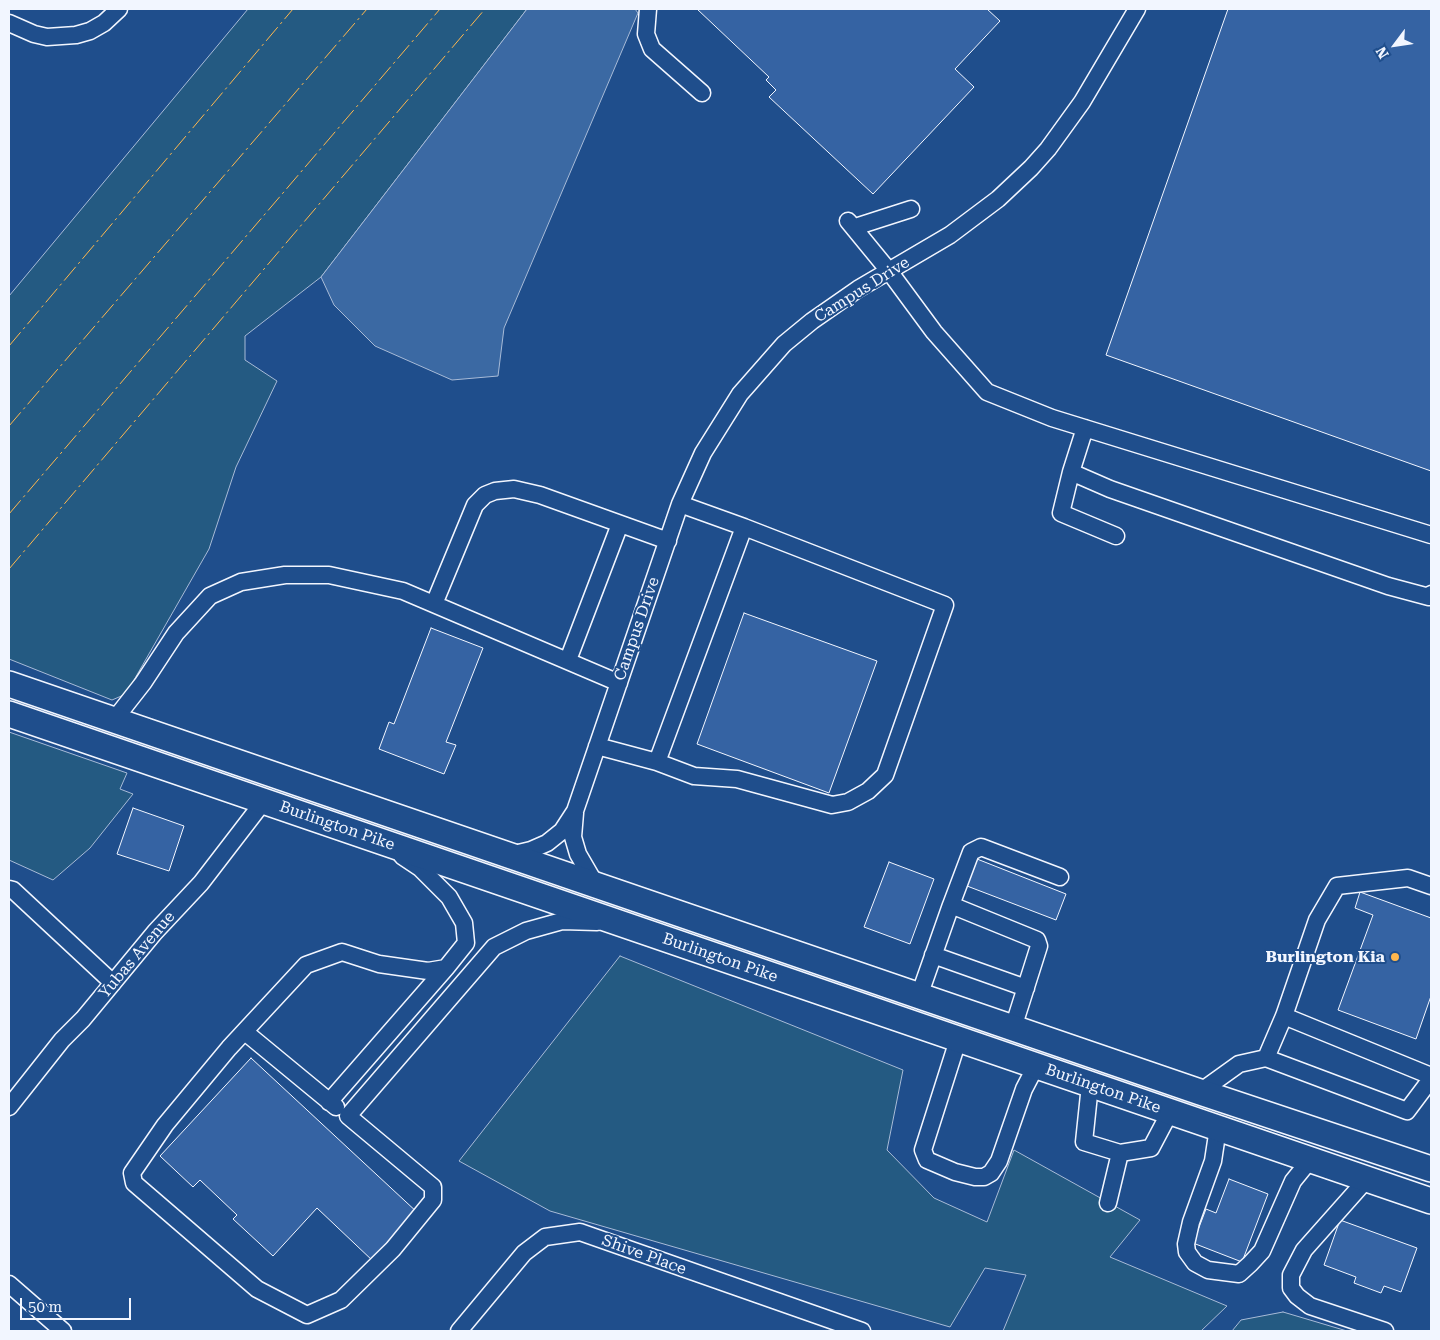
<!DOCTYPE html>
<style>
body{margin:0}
#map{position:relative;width:1440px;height:1340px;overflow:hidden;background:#1f4e8c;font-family:"Roboto Serif",serif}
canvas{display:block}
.frame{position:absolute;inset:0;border:10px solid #f2f6ff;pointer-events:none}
.north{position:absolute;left:1370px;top:20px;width:50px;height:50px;-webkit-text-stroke:4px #1f4e8c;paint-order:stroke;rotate:239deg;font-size:14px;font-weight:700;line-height:20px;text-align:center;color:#f2f6ff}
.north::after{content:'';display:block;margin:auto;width:18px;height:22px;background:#f2f6ff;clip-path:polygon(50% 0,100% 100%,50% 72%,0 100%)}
.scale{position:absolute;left:20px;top:1298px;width:111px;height:22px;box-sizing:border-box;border:2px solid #f2f6ff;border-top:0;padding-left:6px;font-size:15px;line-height:18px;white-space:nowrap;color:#f2f6ff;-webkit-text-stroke:4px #1f4e8c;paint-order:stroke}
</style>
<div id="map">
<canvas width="1440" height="1340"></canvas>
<div class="frame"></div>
<div class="north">N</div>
<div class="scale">50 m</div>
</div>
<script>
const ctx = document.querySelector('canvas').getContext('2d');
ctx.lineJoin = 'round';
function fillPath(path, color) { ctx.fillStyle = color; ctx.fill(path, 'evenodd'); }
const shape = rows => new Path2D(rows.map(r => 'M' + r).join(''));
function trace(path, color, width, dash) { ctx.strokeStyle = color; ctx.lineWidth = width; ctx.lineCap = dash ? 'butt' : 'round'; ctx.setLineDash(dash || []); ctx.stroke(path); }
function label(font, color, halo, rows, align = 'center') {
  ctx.font = font + ' "Roboto Serif",serif'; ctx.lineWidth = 4; ctx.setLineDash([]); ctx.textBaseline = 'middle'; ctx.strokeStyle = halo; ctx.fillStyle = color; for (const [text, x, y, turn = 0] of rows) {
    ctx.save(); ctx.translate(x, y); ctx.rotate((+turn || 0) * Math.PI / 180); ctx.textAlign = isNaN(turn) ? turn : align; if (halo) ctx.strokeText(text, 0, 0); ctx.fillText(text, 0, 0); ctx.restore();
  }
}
const green = shape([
 [248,9,527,9,321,277,245,336,245,360,277,381,236,467,209,549,126,694,112,700,9,659,9,296,248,9],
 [9,732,127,773,120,789,133,794,90,848,53,880,9,860,9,732],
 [620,956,903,1070,887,1150,934,1198,987,1222,1014,1150,1140,1220,1110,1257,1227,1306,1201,1331,1003,1331,1026,1275,985,1268,950,1327,550,1211,459,1161,620,956],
 [1283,1312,1347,1331,1232,1331,1241,1320,1283,1312]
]);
fillPath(green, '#245a82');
trace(green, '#a8bbd7', 1);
const water = shape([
 [527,9,635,9,638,13,504,328,498,376,452,380,375,346,334,305,321,277,527,9]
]);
fillPath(water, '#3b69a3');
trace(water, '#a8bbd7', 1);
const building = shape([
 [697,9,987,9,1000,21,955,69,974,87,873,194,769,97,776,90,766,80,769,77,697,9],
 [1228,9,1431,9,1431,471,1106,355,1228,9],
 [744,613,877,661,829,793,697,744,744,613],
 [431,628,483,648,446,742,456,745,444,774,379,749,389,722,394,724,431,628],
 [133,808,184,826,169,871,117,854,133,808],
 [977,859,1066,894,1056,920,967,886,977,859],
 [889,862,934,879,910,944,864,927,889,862],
 [1360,892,1431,918,1431,996,1416,1039,1338,1010,1373,915,1355,908,1360,892],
 [251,1058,419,1214,374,1262,317,1208,273,1256,233,1219,237,1215,200,1180,193,1187,160,1156,251,1058],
 [1229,1179,1268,1194,1242,1262,1193,1243,1206,1209,1216,1213,1229,1179],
 [1340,1220,1417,1248,1401,1292,1384,1286,1381,1293,1354,1283,1356,1277,1324,1265,1340,1220]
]);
fillPath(building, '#3563a3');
trace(building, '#f2f6ff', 1);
const minor = shape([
 [648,9,646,34,652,49,702,93],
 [9,23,34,34,47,37,76,35,90,31,104,23,119,9],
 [848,221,889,271,934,332,987,392,1052,418,1431,535],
 [855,227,911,209],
 [1085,428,1071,472,1110,489,1388,586,1429,597,1431,594],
 [1071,472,1061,513,1116,536],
 [434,604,475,505,485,495,495,491,514,489,540,495,668,541],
 [568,660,620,524],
 [114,720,143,683,176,633,210,596,241,582,285,575,329,575,403,591,619,683],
 [597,746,657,762,744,527,680,504],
 [657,762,694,776,737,779,832,805,848,802,868,791,885,775,945,605,744,527],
 [575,813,573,837,578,854,596,885],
 [510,855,531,850,547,843,562,831,575,811,680,504,703,453,740,394,784,344,812,321,858,289,950,235,998,199,1031,168,1048,149,1082,102,1137,9],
 [402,856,420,868,449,897,464,923,466,943,446,968,428,971,379,964,342,952,306,965,229,1048,165,1125,132,1173,134,1183,257,1289,307,1315,341,1300,393,1249,433,1200,433,1187,348,1116,494,947,526,931,562,921,597,922],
 [9,889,13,890,113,983],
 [933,955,1026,988],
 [919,996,951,905],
 [1284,1016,1431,1076],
 [1013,1028,1039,946,1037,940,951,905,971,852,981,847,1060,877],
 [245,1032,336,1107],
 [958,1040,923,1150,927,1160,955,1172,975,1177,984,1177,991,1173,999,1161,1024,1089,1036,1066],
 [1266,1058,1407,1111,1431,1079],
 [1090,1085,1084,1142,1120,1153,1108,1203],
 [1200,1092,1239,1064,1266,1058,1284,1016,1317,920,1337,886,1408,878,1431,886],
 [329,1102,446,968],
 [9,1107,62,1040,83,1019,155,932,201,883,264,801],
 [1218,1128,1213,1161,1191,1222,1186,1244,1187,1252,1195,1263,1208,1270,1239,1274,1250,1264,1262,1251,1293,1181,1310,1160],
 [1120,1153,1151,1148,1170,1112],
 [1367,1179,1304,1250,1291,1275,1291,1288,1297,1296,1310,1306,1385,1331],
 [9,1284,63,1331],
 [459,1331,524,1253,545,1237,580,1232,862,1331]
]);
const highway = shape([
 [9,684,1200,1092,1431,1169],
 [9,714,1431,1201]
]);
trace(minor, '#f2f6ff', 19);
trace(highway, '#f2f6ff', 28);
trace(minor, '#1f4e8c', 16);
trace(highway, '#1f4e8c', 25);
trace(shape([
 [9,346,293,9],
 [9,426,367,9],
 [9,514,440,9],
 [9,569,485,9]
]), '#ffb74d', 1, [18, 4, 2.5, 4]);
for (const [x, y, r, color] of [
 [1395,957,5,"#ffb74d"]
]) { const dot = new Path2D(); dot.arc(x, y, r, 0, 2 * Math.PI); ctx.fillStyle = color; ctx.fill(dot); trace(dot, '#1f4e8c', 2); }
label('16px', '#f2f6ff', '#1f4e8c', [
 ["Campus Drive",862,290,-32],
 ["Campus Drive",637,629,-71],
 ["Burlington Pike",337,826,19],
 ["Yubas Avenue",137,955,-50],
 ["Burlington Pike",720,958,19],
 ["Burlington Pike",1103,1089,19],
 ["Shive Place",644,1255,20]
]);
label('bold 16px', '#f2f6ff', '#1f4e8c', [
 ["Burlington Kia",1385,957]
], 'right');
</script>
